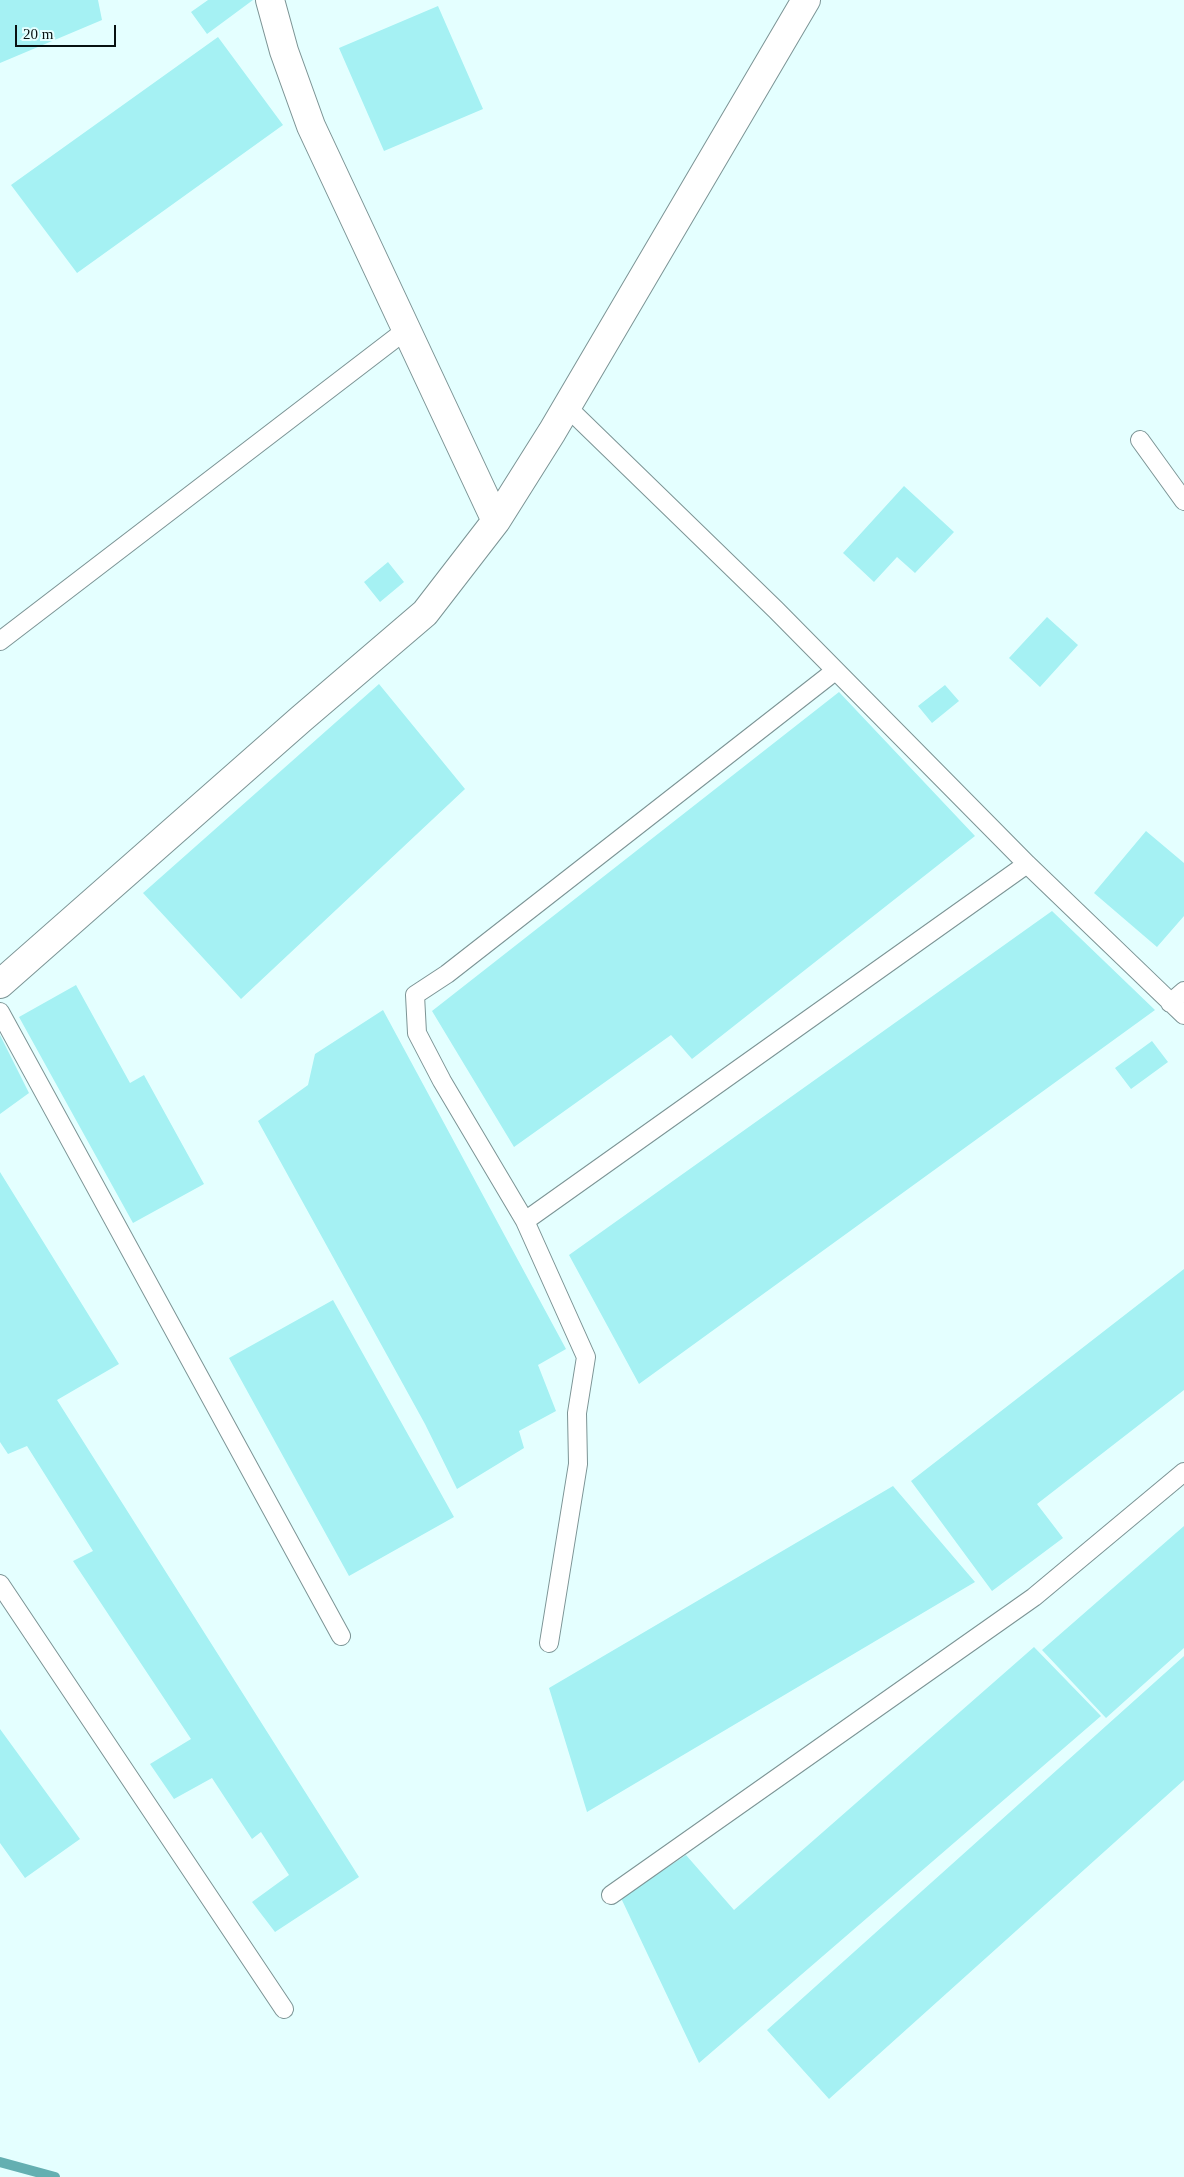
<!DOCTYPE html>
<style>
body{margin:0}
#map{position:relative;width:1184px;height:2177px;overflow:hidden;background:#e4ffff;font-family:"Times New Roman",serif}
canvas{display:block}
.scale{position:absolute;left:15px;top:25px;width:101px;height:22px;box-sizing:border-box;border:2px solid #081111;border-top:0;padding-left:6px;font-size:15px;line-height:18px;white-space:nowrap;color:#081111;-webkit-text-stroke:4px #e4ffff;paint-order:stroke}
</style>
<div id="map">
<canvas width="1184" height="2177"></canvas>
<div class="scale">20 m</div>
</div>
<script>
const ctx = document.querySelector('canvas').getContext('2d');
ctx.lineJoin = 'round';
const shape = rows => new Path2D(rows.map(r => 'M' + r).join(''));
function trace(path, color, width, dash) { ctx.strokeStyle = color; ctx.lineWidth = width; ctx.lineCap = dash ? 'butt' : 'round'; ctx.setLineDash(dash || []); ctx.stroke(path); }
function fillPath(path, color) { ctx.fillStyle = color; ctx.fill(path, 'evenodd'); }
trace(shape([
 [0,2162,55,2177]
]), '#64afb1', 10);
fillPath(shape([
 [0,0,98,0,102,20,0,63],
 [208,0,253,0,207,34,191,12],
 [438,6,483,109,384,151,339,48],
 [218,37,283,125,77,273,11,185],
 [904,486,954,532,915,573,897,557,874,582,843,553],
 [388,562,404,582,380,602,364,582],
 [1047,617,1078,645,1040,687,1009,658],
 [379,684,465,789,241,999,143,893],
 [945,685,959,701,932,723,918,706],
 [839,692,975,836,692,1059,671,1035,514,1147,432,1011],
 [1146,831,1184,863,1184,916,1157,947,1094,893],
 [1052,911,1155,1010,639,1384,569,1255],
 [76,985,130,1083,144,1075,204,1184,133,1223,19,1017],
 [383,1010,566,1349,538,1365,556,1411,519,1431,524,1448,457,1489,425,1424,258,1121,308,1085,315,1054],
 [0,1035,29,1093,0,1114],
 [1152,1041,1168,1062,1131,1089,1115,1068],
 [0,1172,119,1364,57,1400,359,1877,275,1932,252,1902,289,1875,261,1832,252,1839,212,1778,174,1799,150,1764,191,1739,73,1561,93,1551,27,1446,8,1454,0,1442],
 [1184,1269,1184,1390,1037,1504,1063,1538,992,1591,911,1481],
 [333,1300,454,1517,349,1576,229,1358],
 [893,1486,975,1582,587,1812,549,1688],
 [1184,1526,1184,1648,1106,1718,1042,1650],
 [1034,1647,1101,1716,699,2063,621,1898,686,1855,734,1910],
 [1184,1656,1184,1780,829,2099,767,2030],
 [0,1729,80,1839,25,1878,0,1843]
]), '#a5f1f3');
const lane = shape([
 [567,407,776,610,1027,864,1184,1015],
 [1140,440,1184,501],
 [0,641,406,330],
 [1170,1003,1184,991],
 [0,1012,341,1636],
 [525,1221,1027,864],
 [0,1584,284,2009],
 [549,1643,578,1464,577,1413,586,1357,525,1221,442,1081,417,1033,415,995,447,974,835,671],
 [611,1895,1034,1597,1184,1472]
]);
const street = shape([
 [270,0,284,51,311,126,496,521],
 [0,984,301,719,425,613,496,521,552,432,806,0]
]);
trace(lane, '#7c9495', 20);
trace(street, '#7c9495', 30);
trace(lane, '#fff', 18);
trace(street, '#fff', 28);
</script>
